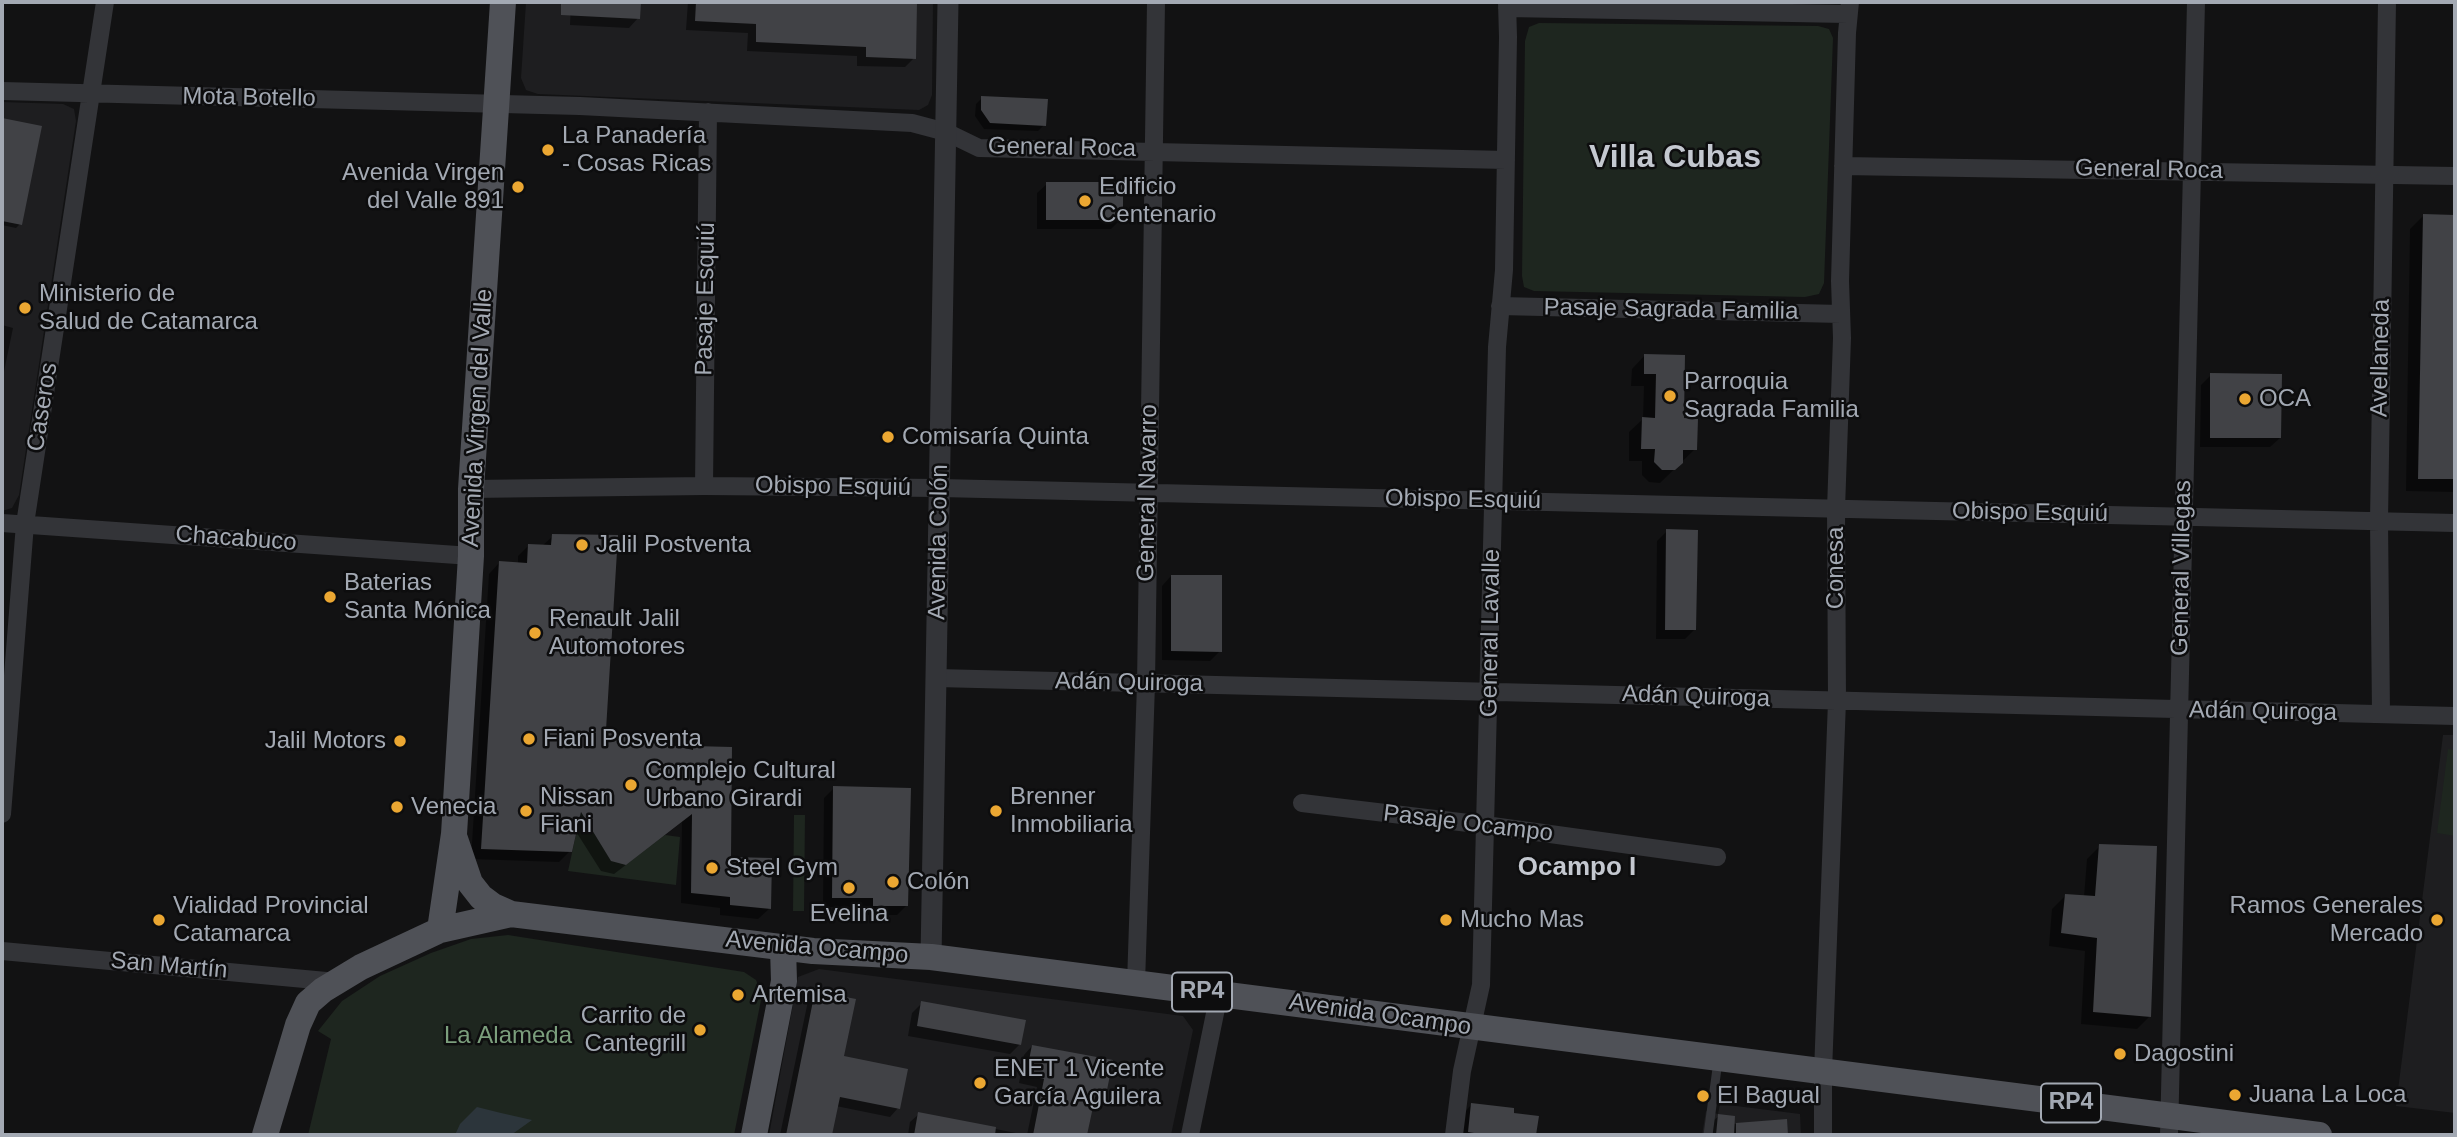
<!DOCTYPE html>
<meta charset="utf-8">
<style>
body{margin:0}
#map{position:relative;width:2457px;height:1137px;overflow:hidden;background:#121213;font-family:Helvetica,sans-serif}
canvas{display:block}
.frame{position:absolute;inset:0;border:4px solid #a3a9b3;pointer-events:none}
</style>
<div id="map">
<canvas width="2457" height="1137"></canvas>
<div class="frame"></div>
</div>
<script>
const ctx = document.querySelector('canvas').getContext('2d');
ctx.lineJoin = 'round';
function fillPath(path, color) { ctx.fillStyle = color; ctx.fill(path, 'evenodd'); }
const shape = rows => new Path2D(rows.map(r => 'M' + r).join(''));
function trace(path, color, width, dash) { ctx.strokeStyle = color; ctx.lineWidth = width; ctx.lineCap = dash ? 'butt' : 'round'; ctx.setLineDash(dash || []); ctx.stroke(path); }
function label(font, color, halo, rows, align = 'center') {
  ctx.font = font + ' Helvetica,sans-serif'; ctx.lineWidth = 5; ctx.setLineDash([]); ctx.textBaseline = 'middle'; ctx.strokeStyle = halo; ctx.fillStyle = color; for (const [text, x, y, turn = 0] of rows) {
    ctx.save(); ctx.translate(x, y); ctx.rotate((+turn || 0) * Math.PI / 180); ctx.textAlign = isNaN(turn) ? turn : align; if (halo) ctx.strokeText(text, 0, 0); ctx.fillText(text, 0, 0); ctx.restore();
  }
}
fillPath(shape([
 [526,2,933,2,932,95,928,105,919,110,538,94,526,90,521,78],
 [2,102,63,104,74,109,76,121,19,495,12,508,2,511],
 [2443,735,2455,735,2455,1113,2396,1106],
 [819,969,1183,1016,1193,1030,1171,1135,769,1135,798,977],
 [1720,1104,1800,1114,1801,1135,1702,1135,1706,1111,1718,1114]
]), '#1e1e20');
fillPath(shape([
 [1539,23,1818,26,1829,29,1833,38,1824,283,1819,294,1805,297,1534,291,1524,287,1522,276,1525,41,1529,27],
 [2448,749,2455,750,2455,836,2437,833],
 [581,812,611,860,665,835,680,837,676,885,568,871],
 [794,815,805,815,804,911,793,911],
 [508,935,744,972,756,980,762,995,734,1135,308,1135,331,1039,318,1031,342,1001,380,976,431,953,471,939]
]), '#1e261f');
fillPath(shape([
 [477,1107,501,1113,532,1120,511,1135,455,1135,460,1124]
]), '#2c353b');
fillPath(shape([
 [571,2,639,2,638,18,629,28,570,25],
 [688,2,915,2,914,58,905,67,857,66,857,56,747,51,748,33,686,30],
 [982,98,1044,125,1038,131,984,129,975,116,976,104],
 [2,119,40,127,20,224,16,228,2,225],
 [1047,184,1121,219,1111,229,1037,229,1037,193],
 [2423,216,2455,217,2455,492,2406,491,2410,229],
 [2,325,13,328,2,381],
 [1645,355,1683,357,1682,420,1695,449,1660,483,1649,482,1642,475,1642,461,1629,461,1629,432,1643,419,1644,386,1631,386,1632,369],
 [2211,375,2280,438,2270,447,2200,447,2201,385],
 [1667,531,1695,629,1685,639,1656,639,1657,541],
 [553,536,604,732,690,752,694,748,729,859,769,909,758,919,720,915,720,908,681,903,682,822,614,874,601,871,575,830,570,851,559,862,471,859,489,574,499,563,518,564,518,556,529,545,542,546],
 [1171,576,1220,651,1210,661,1162,660,1162,586],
 [834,788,906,906,897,915,864,915,864,907,823,907,824,798],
 [2100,846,2150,1016,2137,1029,2081,1024,2085,951,2049,946,2052,909,2065,896,2084,897,2087,859],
 [816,993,842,1058,898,1108,890,1117,836,1106,831,1135,780,1135,808,1001],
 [922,1003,1020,1044,1010,1054,908,1036,912,1013],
 [1032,1046,1105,1094,1096,1103,1092,1102,1086,1135,1027,1135,1037,1087,1019,1083,1024,1055],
 [1471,1105,1537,1118,1534,1135,1459,1135,1462,1115],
 [919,1114,1026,1135,908,1135,910,1122],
 [1719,1116,1733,1124,1785,1121,1786,1135,1712,1135,1714,1120]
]), '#0007');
fillPath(shape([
 [561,2,641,2,640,19,561,15],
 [696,2,917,2,916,59,866,57,866,47,756,42,756,24,695,21],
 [981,96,1048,99,1046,126,990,123,981,110],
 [2,118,42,126,22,225,2,221],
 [1046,182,1123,182,1123,220,1046,220],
 [2423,214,2455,215,2455,479,2418,479],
 [1644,354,1685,355,1684,418,1698,419,1697,450,1683,450,1683,463,1675,470,1662,470,1654,462,1655,449,1641,449,1642,417,1655,418,1656,374,1644,374],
 [2210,373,2282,374,2281,438,2210,438],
 [1666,529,1698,530,1696,630,1665,630],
 [552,534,618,535,606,730,693,750,693,746,732,747,731,857,772,858,771,909,730,905,730,897,691,893,692,814,626,865,611,861,581,812,572,852,481,849,499,561,527,563,528,544,551,545],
 [1171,575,1222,575,1222,652,1171,651],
 [833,786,911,788,908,906,873,906,873,898,832,898],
 [2099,844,2157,846,2151,1017,2093,1012,2097,938,2061,933,2065,894,2095,896],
 [815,991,856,999,844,1056,908,1069,900,1109,840,1097,832,1135,786,1135],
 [921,1001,1026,1020,1021,1045,917,1026],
 [1032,1045,1113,1060,1106,1095,1096,1093,1087,1135,1033,1135,1044,1079,1026,1075],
 [1471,1103,1514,1108,1514,1113,1539,1116,1536,1135,1486,1135,1468,1132],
 [918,1112,996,1127,995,1135,914,1135],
 [1718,1114,1735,1116,1734,1135,1716,1135],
 [1787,1119,1788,1135,1736,1135,1736,1123]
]), '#414246');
trace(shape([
 [1708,1135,1718,1061]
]), '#333438', 9);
trace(shape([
 [1507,8,1848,14],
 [2,91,580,106,912,123,946,132,979,148,1506,160],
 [1843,166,2455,176],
 [1500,306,1841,314],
 [704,486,708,112],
 [471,489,704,486,940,488,2455,523],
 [2,523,471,556],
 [937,678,2455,716],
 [2381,714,2379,521,2387,2],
 [1302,803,1485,825,1717,857],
 [2,814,25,524,105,2],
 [2,951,337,982],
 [1136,983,1146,684,1156,2],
 [1190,1135,1219,994],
 [1454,1135,1462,1071,1481,985,1497,347,1504,270,1508,37,1507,2],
 [1823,1135,1823,1072,1837,701,1836,509,1842,338,1840,281,1847,33,1850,2],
 [2169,1135,2196,2]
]), '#333438', 18);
trace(shape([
 [931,957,948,2]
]), '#333438', 21);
trace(shape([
 [455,839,470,883,481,897,493,906,511,914],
 [440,930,454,834,471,556,471,489,503,2],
 [265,1135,298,1025,308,1003,323,990,361,967,440,930,511,914,813,951,931,957,2319,1135],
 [754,1135,784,981,783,948]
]), '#4f5157', 26);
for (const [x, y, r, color] of [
 [548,150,7,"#eba732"],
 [518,187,7,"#eba732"],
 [1085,201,7,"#eba732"],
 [25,308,7,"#eba732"],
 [1670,396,7,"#eba732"],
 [2245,399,7,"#eba732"],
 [888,437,7,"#eba732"],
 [582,545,7,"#eba732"],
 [330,597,7,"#eba732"],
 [535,633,7,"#eba732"],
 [529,739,7,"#eba732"],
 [400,741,7,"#eba732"],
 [631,785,7,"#eba732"],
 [397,807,7,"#eba732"],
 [526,811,7,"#eba732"],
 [996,811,7,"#eba732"],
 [712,868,7,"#eba732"],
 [893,882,7,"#eba732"],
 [849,888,7,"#eba732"],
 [159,920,7,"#eba732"],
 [1446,920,7,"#eba732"],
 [2437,920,7,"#eba732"],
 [738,995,7,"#eba732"],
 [700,1030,7,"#eba732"],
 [2120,1054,7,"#eba732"],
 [980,1083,7,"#eba732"],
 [2235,1095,7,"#eba732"],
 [1703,1096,7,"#eba732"]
]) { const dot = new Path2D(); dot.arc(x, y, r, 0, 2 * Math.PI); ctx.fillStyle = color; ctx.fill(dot); trace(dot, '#0d0d0e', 2.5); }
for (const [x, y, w] of [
 [1202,992,60],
 [2071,1103,60]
]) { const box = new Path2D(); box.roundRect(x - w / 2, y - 19.5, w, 39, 5); ctx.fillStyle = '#0d0d0e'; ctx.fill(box); trace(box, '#a3a9b3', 2); }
label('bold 23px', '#a3a9b3', null, [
 ["RP4",1202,992],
 ["RP4",2071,1103]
]);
label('24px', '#a3a9b3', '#0d0d0e', [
 ["Mota Botello",249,98,1],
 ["General Roca",1062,148,1],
 ["General Roca",2149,170,1],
 ["Pasaje Esquiú",706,299,-89],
 ["Pasaje Sagrada Familia",1671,310,1],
 ["Avellaneda",2381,358,-89],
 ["Caseros",43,407,-81],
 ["Avenida Virgen del Valle",478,418,-87],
 ["Obispo Esquiú",833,487,1],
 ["General Navarro",1148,493,-89],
 ["Obispo Esquiú",1463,500,1],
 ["Obispo Esquiú",2030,513,1],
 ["Chacabuco",236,539,4],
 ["Avenida Colón",939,542,-89],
 ["Conesa",1836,568,-90],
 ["General Villegas",2182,568,-89],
 ["General Lavalle",1491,633,-89],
 ["Adán Quiroga",1129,683,1],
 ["Adán Quiroga",1696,697,2],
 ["Adán Quiroga",2263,712,1],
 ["Pasaje Ocampo",1468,824,7],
 ["Avenida Ocampo",817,948,5],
 ["San Martín",169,966,5],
 ["Avenida Ocampo",1380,1015,8]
]);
label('24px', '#a3a9b3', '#0d0d0e', [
 ["La Panadería",562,136],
 ["- Cosas Ricas",562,164],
 ["Avenida Virgen",504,173,"right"],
 ["del Valle 891",504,201,"right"],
 ["Edificio",1099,187],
 ["Centenario",1099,215],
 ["Ministerio de",39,294],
 ["Salud de Catamarca",39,322],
 ["Parroquia",1684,382],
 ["Sagrada Familia",1684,410],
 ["OCA",2259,399],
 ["Comisaría Quinta",902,437],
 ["Jalil Postventa",596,545],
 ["Baterias",344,583],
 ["Santa Mónica",344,611],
 ["Renault Jalil",549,619],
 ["Automotores",549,647],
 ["Fiani Posventa",543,739],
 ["Jalil Motors",386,741,"right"],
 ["Complejo Cultural",645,771],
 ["Urbano Girardi",645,799],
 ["Nissan",540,797],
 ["Fiani",540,825],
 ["Brenner",1010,797],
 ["Inmobiliaria",1010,825],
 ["Venecia",411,807],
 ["Steel Gym",726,868],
 ["Colón",907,882],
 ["Vialidad Provincial",173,906],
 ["Catamarca",173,934],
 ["Ramos Generales",2423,906,"right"],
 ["Mercado",2423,934,"right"],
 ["Evelina",849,914,"center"],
 ["Mucho Mas",1460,920],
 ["Artemisa",752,995],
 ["Carrito de",686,1016,"right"],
 ["Cantegrill",686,1044,"right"],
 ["Dagostini",2134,1054],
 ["ENET 1 Vicente",994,1069],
 ["García Aguilera",994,1097],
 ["Juana La Loca",2249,1095],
 ["El Bagual",1717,1096]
], 'left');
label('24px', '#7b9e7c', '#0d0d0e', [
 ["La Alameda",508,1036]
]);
label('bold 26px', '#c4c8d0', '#0d0d0e', [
 ["Ocampo I",1577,868]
]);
label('bold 32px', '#c4c8d0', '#0d0d0e', [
 ["Villa Cubas",1675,158]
]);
</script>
